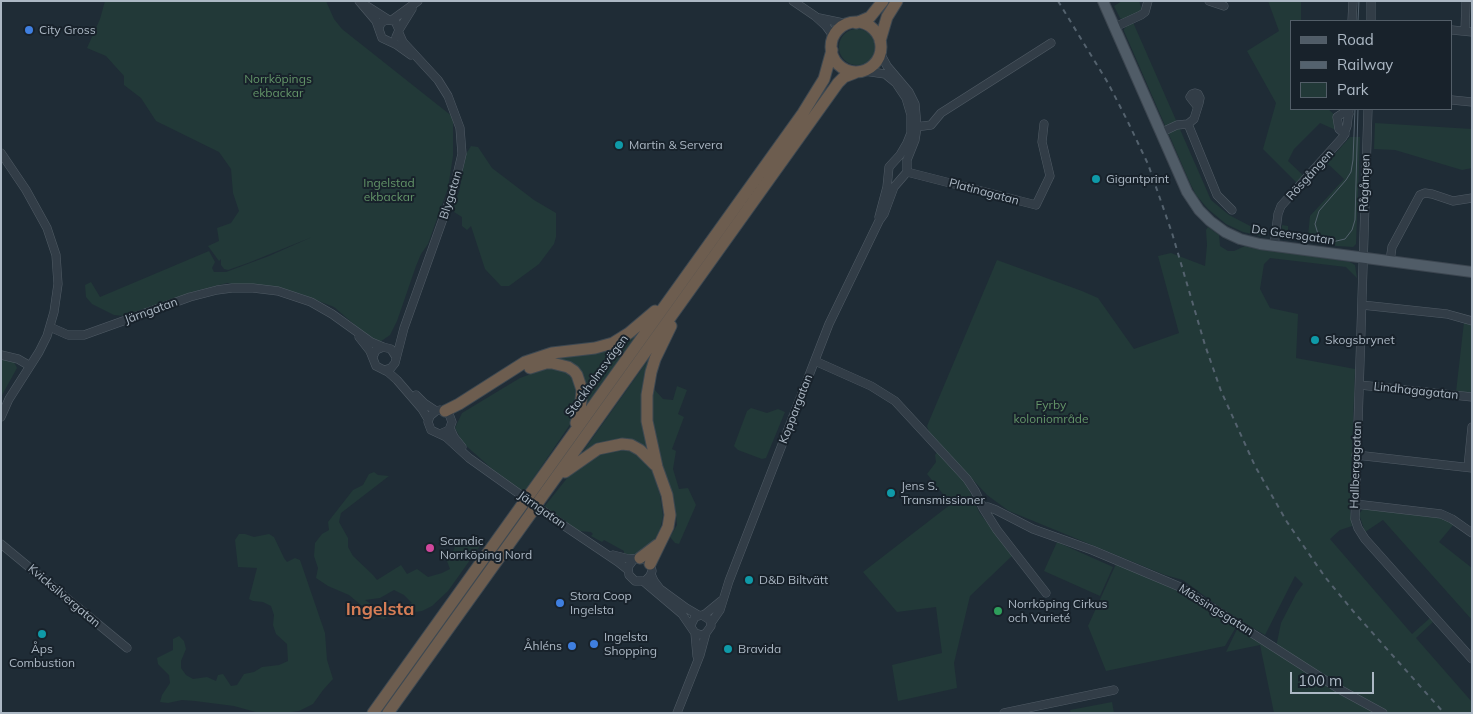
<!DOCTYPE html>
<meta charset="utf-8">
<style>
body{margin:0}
#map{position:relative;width:1473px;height:714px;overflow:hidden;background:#1f2c36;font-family:Mulish,sans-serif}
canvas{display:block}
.frame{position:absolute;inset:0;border:2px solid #acb8c4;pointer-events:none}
.legend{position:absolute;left:1290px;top:20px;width:162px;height:90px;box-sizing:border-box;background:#18222b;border:1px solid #535e68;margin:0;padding:6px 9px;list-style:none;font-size:15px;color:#acb8c4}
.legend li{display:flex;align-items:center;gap:10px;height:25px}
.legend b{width:25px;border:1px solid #535e68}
.scale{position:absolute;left:1290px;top:672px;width:84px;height:22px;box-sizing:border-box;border:2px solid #acb8c4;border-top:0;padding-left:6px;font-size:15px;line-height:18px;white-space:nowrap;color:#acb8c4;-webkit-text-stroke:4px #18222b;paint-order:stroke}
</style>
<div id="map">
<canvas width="1473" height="714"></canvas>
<div class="frame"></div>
<ul class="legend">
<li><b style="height:6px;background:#505c67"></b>Road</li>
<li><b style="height:6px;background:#54626e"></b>Railway</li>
<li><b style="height:14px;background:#223938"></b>Park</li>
</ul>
<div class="scale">100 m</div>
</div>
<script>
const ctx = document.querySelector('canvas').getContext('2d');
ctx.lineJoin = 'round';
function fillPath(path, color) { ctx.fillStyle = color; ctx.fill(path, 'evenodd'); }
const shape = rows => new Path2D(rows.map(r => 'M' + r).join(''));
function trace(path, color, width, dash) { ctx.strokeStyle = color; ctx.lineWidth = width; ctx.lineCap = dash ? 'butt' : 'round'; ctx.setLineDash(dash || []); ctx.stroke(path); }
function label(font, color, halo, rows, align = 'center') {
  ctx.font = font + ' Mulish,sans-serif'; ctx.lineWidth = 4; ctx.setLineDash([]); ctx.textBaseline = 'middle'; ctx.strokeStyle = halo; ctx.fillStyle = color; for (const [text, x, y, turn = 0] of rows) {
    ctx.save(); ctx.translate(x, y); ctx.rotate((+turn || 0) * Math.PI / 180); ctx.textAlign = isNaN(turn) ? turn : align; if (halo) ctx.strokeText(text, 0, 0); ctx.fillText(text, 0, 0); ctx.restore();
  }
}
fillPath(shape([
 [105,1,326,1,334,19,342,29,453,117,453,156,448,188,428,244,421,254,416,266,397,321,390,335,377,344,334,307,298,293,227,283,192,292,125,316,114,315,92,304,86,297,85,285,91,282,100,297,209,251,215,262,212,268,214,272,226,272,269,256,312,237,248,263,228,270,224,269,221,265,221,259,219,261,208,246,219,241,217,228,231,223,239,211,233,193,231,169,219,152,156,121,141,98,124,85,124,76,106,56,87,48,100,19],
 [1122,1,1139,1,1141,7,1140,12,1124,20,1120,18,1114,6],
 [1268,1,1301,1,1301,21,1292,21,1292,109,1328,109,1337,117,1345,134,1320,123,1294,149,1288,161,1307,179,1300,186,1263,149,1276,103,1247,51,1279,31],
 [1132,20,1211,200,1229,215,1256,229,1267,233,1266,237,1243,232,1226,224,1208,209,1196,195,1190,183,1124,31,1124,29],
 '839 47a18 18 0 1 1 36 0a18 18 0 1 1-36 0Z',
 [1375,123,1472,129,1472,168,1462,170,1395,150,1374,149],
 [1350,137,1360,137,1356,244,1353,247,1337,246,1281,238,1282,225,1288,226,1288,233,1308,236,1310,216,1344,179,1327,163],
 [471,146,478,147,492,168,534,200,556,213,556,237,554,244,539,264,509,286,501,286,485,269,471,226,467,230,462,226,462,217,454,212,453,205,459,192,466,154],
 [1208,227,1219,235,1220,246,1228,251,1234,251,1245,246,1350,262,1355,265,1357,278,1346,267,1270,258,1264,264,1260,289,1270,308,1298,314,1296,358,1355,369,1350,509,1352,526,1340,530,1330,539,1412,634,1430,618,1433,622,1416,638,1472,702,1472,713,1274,713,1260,645,1226,652,1239,625,1276,647,1281,623,1296,594,1303,584,1295,576,1265,635,1229,614,1183,580,1165,575,1009,511,987,495,929,432,927,426,997,260,1082,291,1098,298,1134,349,1179,333,1158,256,1171,253,1205,266,1207,245,1206,230],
 [1464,322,1472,324,1472,390,1469,393,1456,392],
 [641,329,584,408,586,389,582,375,553,360,553,356],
 [653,353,651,455,633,443,577,460],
 [1,357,13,360,17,368,1,397],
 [553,368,564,371,573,379,577,393,578,407,571,423,524,492,491,468,463,443,455,428,462,413,500,390,520,378,539,371],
 [677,386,687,390,678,414,684,417,672,449,676,451,673,469,679,489,688,488,696,505,679,544,675,543,670,537,677,525,674,500,660,463,650,417,651,389,654,389,663,399,673,400],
 [751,408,767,413,778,409,785,412,766,458,762,459,738,450,734,446,747,411],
 [616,448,631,450,644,457,651,468,660,495,663,516,660,530,655,539,640,554,632,556,624,553,624,551,604,540,602,542,591,536,593,534,591,532,578,531,544,507,568,477,587,460,602,452],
 [938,451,964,479,979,512,1012,556,970,596,954,663,957,688,898,701,892,665,942,653,936,607,897,612,863,572,951,504,927,474,936,462,935,455],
 [374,472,378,475,389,476,341,513,339,522,348,538,348,547,353,556,373,575,377,580,401,565,407,574,417,569,428,577,442,573,450,569,447,561,448,554,454,550,456,542,462,537,478,540,480,546,448,591,432,606,422,611,408,613,401,608,412,603,404,595,394,590,380,598,365,600,380,610,387,617,384,619,374,616,349,595,328,586,316,578,318,568,314,556,315,543,322,534,329,530,328,522,353,490,363,485,369,474],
 [1363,509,1441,518,1454,524,1439,542,1472,568,1472,620,1383,520,1365,532,1359,514],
 [239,534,245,534,254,537,269,534,274,537,284,558,287,562,295,558,300,560,325,633,327,660,333,679,323,690,313,704,299,711,284,713,259,713,234,706,195,701,182,700,168,703,160,702,162,695,170,683,169,675,158,664,157,658,173,650,173,639,179,636,184,641,186,649,181,661,181,668,186,675,193,679,207,677,216,681,218,675,223,674,231,686,237,685,244,674,254,672,262,667,279,665,288,661,287,644,276,634,273,625,274,615,271,606,263,602,253,601,249,599,257,568,238,567,235,540],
 [1057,542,1113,567,1100,596,1044,571],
 [1116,564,1183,593,1236,627,1225,646,1106,671,1088,626],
 [1112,702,1114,713,1071,713,1070,710]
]), '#223938');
const minor = shape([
 [359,1,376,21,382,38,397,45,411,55],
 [793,1,815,16,826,26,834,37],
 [1209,1,1224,6],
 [367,6,389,20],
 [819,18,848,24],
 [392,20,418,1],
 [1352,21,1353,1],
 [1371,21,1371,1],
 [1115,27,1141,15,1145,12,1148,1],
 [379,28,381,23,386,20,395,21,399,30,396,37],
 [399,30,412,9],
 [1452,30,1472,32],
 [1465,31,1466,1],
 [864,71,885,74,896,83,906,98,911,115,911,133,907,143,900,155,889,167,887,187,879,217],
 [1452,100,1472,102],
 [1368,109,1355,519,1358,528,1365,539,1472,659],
 [1188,124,1194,119,1199,103,1200,98,1198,94,1195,93,1192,94,1190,97,1197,106],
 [915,127,931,125,941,113,1051,43],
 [1160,133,1177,125,1188,124,1217,195,1232,210],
 [1345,134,1339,129,1337,117,1343,113,1349,114],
 [1,153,26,190,47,228,56,255,58,284,54,312,47,336,39,352,9,399,1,417],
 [907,172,1036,205,1050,176,1042,142,1044,124],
 [1274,246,1278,214,1281,206,1343,137,1347,126,1349,109],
 [1390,261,1392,247,1420,195,1425,193,1432,194,1453,201,1472,198],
 [1362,305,1447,314,1472,321],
 [50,327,68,335,84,335,190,297,217,290,232,288,253,288,278,291,311,302,332,314,371,342,383,347],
 [359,337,370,351,376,366,388,372,397,380,422,409,428,419],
 [1,355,18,359,30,366],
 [373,357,376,350,383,347,391,349,396,357],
 [815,361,871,386,895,401,967,479,975,491,983,508,988,507,996,510,1033,529,1092,550,1180,587,1339,689,1383,713],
 [384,370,391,368,395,363,404,328,454,188,462,154,460,128,448,96,438,80,403,42,399,33],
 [1360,385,1472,397],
 [416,395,424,403,436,411],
 [450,428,454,437,462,447],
 [440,434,449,430,452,422,449,414,440,410,436,411,430,416,428,422,431,430,446,437,469,458,563,525,618,562,628,570],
 [1356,455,1472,468],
 [1468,467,1472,427],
 [1355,504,1441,514,1452,519,1472,533],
 [983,508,997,530,1046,593],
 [1,544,127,648],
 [613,555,629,559,640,558,647,560,651,566,652,571,650,576,645,581,635,581,629,575,628,567,634,559],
 [651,574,654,581,660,589,686,608,698,615],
 [643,581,682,614,695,633,702,635,706,633],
 [704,615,721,601],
 [711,623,720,610,729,581,829,324,879,221,884,214,894,187,907,172,907,160,915,140,917,127,915,104,909,92,887,66,880,53],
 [695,633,697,656],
 [677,713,700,655,706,633,711,626,710,620,702,615,695,617,691,625],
 [1004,713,1114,690]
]);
const major = shape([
 [1103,1,1187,192,1199,210,1210,221,1225,232,1240,239,1260,244,1472,272]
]);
const highway = shape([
 '831 47a25 25 0 1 1 50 0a25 25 0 1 1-50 0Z',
 [856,23,870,17,883,1],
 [880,41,887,17,897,1],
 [530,368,546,363,552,363,568,367,574,371,577,375,582,390,580,411,576,423],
 [445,411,459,404,525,362,552,353,595,348,613,343,629,333,655,311],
 [565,472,598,449,622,444,631,445,640,450,655,465],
 [530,494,803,113,824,79,832,50],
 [539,501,838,83,844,77,857,72],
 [640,558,657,545],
 [650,564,668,527,670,515,667,495,657,467,647,421,647,395,651,372,655,359,671,326],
 [373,713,522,505],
 [388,713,532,512]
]);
trace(minor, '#505b65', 9);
trace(major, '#3c4650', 12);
trace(highway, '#3d4851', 13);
trace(minor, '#323d47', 8);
trace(major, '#505c67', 10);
trace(highway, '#6d5d4f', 11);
trace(shape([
 [1358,21,1359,1],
 [1355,109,1353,160,1351,172,1346,180,1319,211,1315,224,1318,234,1327,241,1332,242,1345,239,1352,230,1355,220,1358,109]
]), '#54626e', 1);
trace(shape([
 [1058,1,1108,83,1127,120,1148,164,1172,233,1205,345,1221,391,1255,466,1287,522,1325,577,1353,611,1444,713]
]), '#54626e', 2, [5, 5]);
const highwayBridge = shape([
 [522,505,530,494],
 [532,512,539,501]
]);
trace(highwayBridge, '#3d4851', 13, []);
trace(highwayBridge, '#6d5d4f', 11);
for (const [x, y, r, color] of [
 [29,30,5,"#3f7fe0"],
 [619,145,5,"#0f9aa8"],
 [1096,179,5,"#0f9aa8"],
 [1315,340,5,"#0f9aa8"],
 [891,493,5,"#0f9aa8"],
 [430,548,5,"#d1479c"],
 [749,580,5,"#0f9aa8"],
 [560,603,5,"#3f7fe0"],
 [998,611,5,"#2e9e5b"],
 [42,634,5,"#0f9aa8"],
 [594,644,5,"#3f7fe0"],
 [572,646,5,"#3f7fe0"],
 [728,649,5,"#0f9aa8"]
]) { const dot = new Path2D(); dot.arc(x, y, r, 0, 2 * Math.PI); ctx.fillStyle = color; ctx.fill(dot); trace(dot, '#18222b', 2); }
label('12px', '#acb8c4', '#18222b', [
 ["City Gross",39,30],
 ["Martin & Servera",629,145],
 ["Gigantprint",1106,179],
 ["Skogsbrynet",1325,340],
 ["Jens S.",901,486],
 ["Transmissioner",901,500],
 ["Scandic",440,541],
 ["Norrköping Nord",440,555],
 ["D&D Biltvätt",759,580],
 ["Stora Coop",570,596],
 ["Ingelsta",570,610],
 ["Norrköping Cirkus",1008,604],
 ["och Varieté",1008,618],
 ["Ingelsta",604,637],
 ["Shopping",604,651],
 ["Åhléns",562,646,"right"],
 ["Åps",42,649,"center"],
 ["Combustion",42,663,"center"],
 ["Bravida",738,649]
], 'left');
label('12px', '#639468', '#18222b', [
 ["Norrköpings",278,79],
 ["ekbackar",278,93],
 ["Ingelstad",389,183],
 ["ekbackar",389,197],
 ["Fyrby",1051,405],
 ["koloniområde",1051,419]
]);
label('12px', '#acb8c4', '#18222b', [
 ["Rösgången",1310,175,-48],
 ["Rågången",1365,183,-88],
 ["Platinagatan",984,192,15],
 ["Blygatan",451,195,-73],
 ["De Geersgatan",1293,235,8],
 ["Järngatan",151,311,-20],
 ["Stockholmsvägen",597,376,-54],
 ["Lindhagagatan",1416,391,6],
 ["Koppargatan",796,409,-69],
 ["Hallbergagatan",1356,465,-88],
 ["Järngatan",542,510,35],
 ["Kvicksilvergatan",64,596,40],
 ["Mässingsgatan",1216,610,32]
]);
label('bold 18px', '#d57d56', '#18222b', [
 ["Ingelsta",380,610]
]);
</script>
